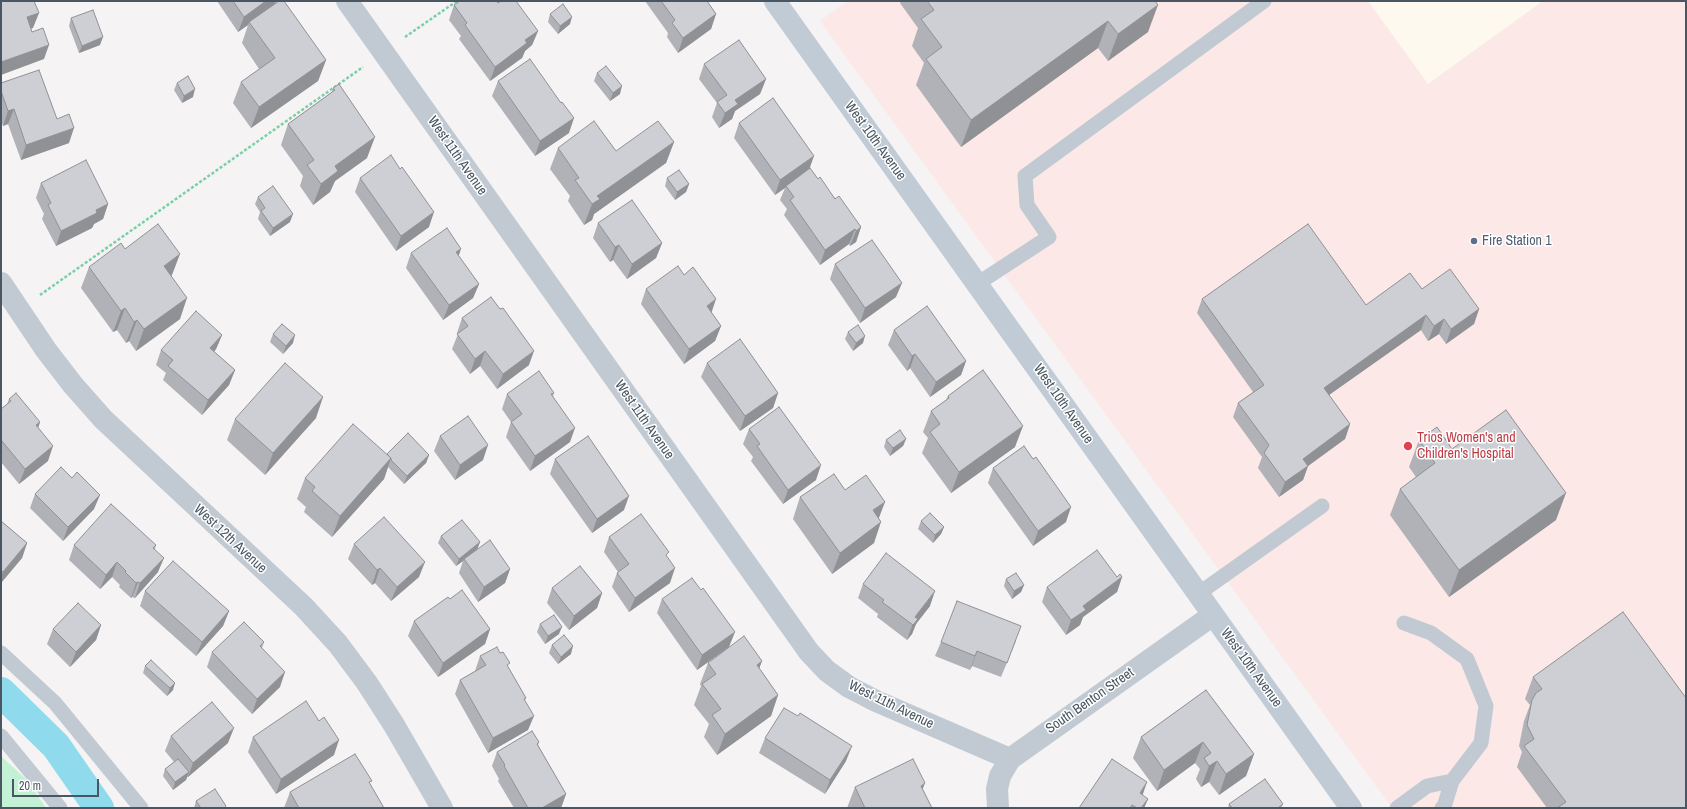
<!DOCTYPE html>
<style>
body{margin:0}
#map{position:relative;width:1687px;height:809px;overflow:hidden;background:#f5f3f3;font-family:"Archivo Narrow",sans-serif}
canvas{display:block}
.frame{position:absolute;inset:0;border:2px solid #4a5661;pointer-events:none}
.scale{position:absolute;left:12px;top:779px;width:87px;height:18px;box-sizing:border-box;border:2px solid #4a5661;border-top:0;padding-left:5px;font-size:12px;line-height:14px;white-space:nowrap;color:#4a5661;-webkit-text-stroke:3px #fff;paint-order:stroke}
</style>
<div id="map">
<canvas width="1687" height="809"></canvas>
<div class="frame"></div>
<div class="scale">20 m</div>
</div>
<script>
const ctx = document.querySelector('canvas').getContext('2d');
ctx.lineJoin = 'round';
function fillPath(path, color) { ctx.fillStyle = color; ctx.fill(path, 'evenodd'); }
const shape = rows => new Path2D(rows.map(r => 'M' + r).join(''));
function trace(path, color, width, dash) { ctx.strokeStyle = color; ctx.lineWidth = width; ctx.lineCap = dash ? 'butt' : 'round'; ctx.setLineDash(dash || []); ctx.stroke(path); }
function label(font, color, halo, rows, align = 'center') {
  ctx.font = font + ' "Archivo Narrow",sans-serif'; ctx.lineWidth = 3; ctx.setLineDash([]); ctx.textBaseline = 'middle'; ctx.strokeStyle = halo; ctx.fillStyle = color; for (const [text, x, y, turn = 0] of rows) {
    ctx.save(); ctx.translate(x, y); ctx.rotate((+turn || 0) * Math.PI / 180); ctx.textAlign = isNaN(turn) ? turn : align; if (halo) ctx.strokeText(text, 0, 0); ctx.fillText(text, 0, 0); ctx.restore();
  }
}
fillPath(shape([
 [1368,1,1543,1,1428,84]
]), '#fdf9ef');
fillPath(shape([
 [847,1,1368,1,1428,84,1543,1,1686,1,1686,808,1392,808,820,21]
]), '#fce8e6');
fillPath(shape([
 [1,756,28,781,46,808,1,808]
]), '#c3f1d5');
trace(shape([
 [1,692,56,746,99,808]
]), '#90daee', 30);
trace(shape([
 [405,37,457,1],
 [40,295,363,67]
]), '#7ad0a6', 2.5, [3, 2]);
trace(shape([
 [977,284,1049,237,1027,205,1025,176,1264,1],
 [1198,594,1322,506],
 [1404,623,1431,633,1467,659,1486,706,1481,743,1452,781,1444,807,1442,808],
 [1,653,55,703,141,808],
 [1,736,60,808],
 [1397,808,1427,786,1452,781]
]), '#c1cad2', 15);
trace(shape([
 [347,1,809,652,827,671,849,687,876,701,1010,759],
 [1,283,46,350,73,385,103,419,304,607,338,644,367,683,394,725,442,808],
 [998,808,997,789,1000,776,1010,759,1213,615]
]), '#c1cad2', 22);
trace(shape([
 [775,1,1351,808]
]), '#c1cbd6', 22);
fillPath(shape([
 [217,1,276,1,275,4,326,60,318,81,251,128,233,103,241,82,259,69,242,43,248,25,238,32],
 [645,1,709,1,708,3,716,14,711,29,678,53,667,37,668,33],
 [901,1,1155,1,1148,32,1108,61,1098,48,961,147,916,85,924,63,912,46,918,28,900,3],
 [498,3,538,31,532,45,525,51,522,58,490,81,459,39,461,36,449,20,454,5],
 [550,14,570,24,558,34,548,22],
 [71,18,100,45,79,53,69,26],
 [704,64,766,79,760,94,735,111,732,119,719,128,712,117,717,103,699,79],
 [597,73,620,94,610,101,594,81],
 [498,81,569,133,535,156,492,96],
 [1,83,57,119,69,143,21,160,8,124,3,126,1,121],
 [177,83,193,97,182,103,174,90],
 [339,84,367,158,335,181,330,192,313,205,300,186,303,176,281,145,288,124,332,92,333,88],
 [739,123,810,168,818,179,861,227,856,242,850,246,849,244,820,265,784,215,787,209,780,200,785,188,775,195,734,138],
 [674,142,666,163,594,214,592,220,584,225,568,201,570,196,550,169,558,148,616,151],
 [360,178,429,227,396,251,355,192],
 [667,178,689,184,686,192,675,200,665,186],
 [41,183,108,204,103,219,94,224,92,228,56,246,42,219,44,214,36,198],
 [258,197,290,222,270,236,258,219,260,212,255,204],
 [598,223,662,243,656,258,627,279,613,260,610,262,593,238],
 [125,249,172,275,171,276,180,319,136,351,129,341,126,343,117,330,113,332,81,288,89,267],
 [411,253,458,256,479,284,473,298,443,320,406,268],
 [835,264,896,297,860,323,830,279],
 [684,275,721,326,715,341,684,364,641,304,646,289],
 [1422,289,1479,309,1474,324,1446,344,1439,334,1428,341,1421,330,1329,395,1350,424,1345,439,1308,466,1303,480,1279,497,1258,468,1262,457,1233,417,1238,403,1253,392,1197,313,1202,299,1366,305],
 [500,309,529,365,497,389,480,366,470,374,452,349,458,334,457,333,462,318],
 [894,330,966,361,961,375,930,397,910,368,907,371,888,345],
 [848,332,863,343,853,351,845,339],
 [273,334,293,343,283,354,270,342],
 [222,335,216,349,214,352,235,370,229,385,202,415,163,380,166,373,156,365,161,350],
 [707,363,778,393,773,408,740,431,701,377],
 [554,393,553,396,570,442,530,471,506,437,511,422,502,409,507,394],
 [948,396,1015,447,951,493,922,453,928,438,923,432,931,411,946,400],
 [9,399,40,422,38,428,48,461,19,484,1,462,1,409,7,404],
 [316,418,265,475,227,440,235,419],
 [749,429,816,480,783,504,751,461,753,457,743,444],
 [440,436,483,460,455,480,434,451],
 [906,439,903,446,890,456,884,447,886,440],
 [1419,440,1452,449,1556,520,1449,597,1390,515,1400,489,1416,477,1409,467],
 [387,454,429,455,426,463,404,484,388,467,384,479,332,537,304,512,306,507,297,499,305,478],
 [555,459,624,510,592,533,550,474],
 [993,468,1066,522,1033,546,988,483],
 [845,490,879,518,874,543,832,574,793,519,800,497],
 [35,494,94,509,63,541,30,508],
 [1,521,27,543,22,558,1,583],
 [921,521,944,527,941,534,933,543,918,529],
 [441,536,480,542,477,549,510,569,505,583,478,602,459,573,463,561,456,566,438,543],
 [609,537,667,557,670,583,629,612,612,587,617,573,618,572,604,552],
 [354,544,419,577,391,601,375,583,372,585,348,559],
 [74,545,156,545,155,549,158,572,135,598,132,597,131,598,119,587,120,585,112,577,100,589,69,560],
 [1117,577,1122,577,1117,592,1083,617,1080,625,1066,635,1042,602,1047,587],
 [1006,579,1024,585,1021,592,1012,599,1004,586],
 [863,584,930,606,916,624,912,634,907,640,877,617,878,614,858,598],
 [552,588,602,593,597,608,569,630,547,603],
 [145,591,229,611,223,626,196,656,140,606],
 [450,599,490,629,485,644,438,677,408,636,414,621],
 [662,599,729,647,697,670,657,613],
 [540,624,559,634,545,644,537,632],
 [101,625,96,640,70,667,47,644,53,629],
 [1016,641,1001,677,972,666,970,670,935,656,941,642],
 [264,642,262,648,280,687,252,714,207,667,212,652],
 [552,645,571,654,558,664,549,653],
 [480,656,508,667,526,698,525,700,528,730,488,753,455,694,460,680,475,671],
 [762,661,759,668,778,695,771,716,717,755,704,737,709,724,694,705,701,686,700,684,708,663],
 [145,666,173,690,167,696,143,673],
 [1533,677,1686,808,1547,808,1517,767,1522,752,1519,746,1524,721,1530,705,1525,699],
 [1206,690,1254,754,1246,776,1219,795,1209,782,1201,787,1196,779,1200,769,1195,763,1157,791,1133,758,1141,737],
 [171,736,228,743,188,777,187,777,186,780,173,790,163,776,165,769,174,762,165,751],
 [253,737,334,755,276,794,248,752],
 [765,738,846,761,825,794,759,753],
 [539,742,538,745,566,794,561,808,514,808,498,781,499,779,492,766,497,752],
 [370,785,384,808,284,808,290,792],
 [855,787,923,790,932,808,847,808],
 [1142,795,1148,799,1144,808,1079,808],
 [196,801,226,806,226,808,194,808],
 [1229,804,1283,804,1281,808,1228,808]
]), '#b0b2b7');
fillPath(shape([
 [266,1,276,1,274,6,249,22,248,25,238,32,244,17],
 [1158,5,1148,32,1108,61,1118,34],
 [39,13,33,28,21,32,27,17],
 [716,14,711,29,678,53,683,38],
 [572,17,570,24,558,34,560,26],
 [1108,21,1098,48,961,147,971,120],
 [538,31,532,45,525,51,522,58,490,81,495,67,525,40],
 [103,37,100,45,79,53,82,46],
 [49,45,44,59,1,75,1,62],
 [326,60,318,81,251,128,259,107],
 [766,79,760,94,735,111,732,119,719,128,725,113,735,100],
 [622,86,620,94,610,101,613,93],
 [195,89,193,97,182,103,184,96],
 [14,109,8,124,3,126,8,111],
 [574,118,569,133,535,156,540,141],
 [74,128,69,143,21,160,26,145],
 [375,137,367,158,335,181,330,192,313,205,321,184,335,166],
 [674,142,666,163,594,214,592,220,584,225,592,204,597,196],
 [814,156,809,170,786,186,785,188,775,195,780,180],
 [689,184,686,192,675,200,677,192],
 [108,204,103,219,94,224,92,228,56,246,61,231,96,210],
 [434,212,429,227,396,251,401,236],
 [293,214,290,222,270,236,273,228],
 [861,227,856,242,850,246,856,231],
 [855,229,849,244,820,265,825,250],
 [662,243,656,258,627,279,632,264],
 [619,245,613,260,610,262,615,247],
 [461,249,456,264,456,252],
 [180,254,172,275,156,287,164,266],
 [902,283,896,297,860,323,865,308],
 [479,284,473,298,443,320,449,305],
 [187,298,180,319,136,351,144,329],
 [716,299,711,314,707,306],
 [125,308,117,330,113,332,121,311],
 [1479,309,1474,324,1446,344,1451,329],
 [1426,315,1421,330,1319,402,1324,388],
 [1444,319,1439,334,1428,341,1434,326],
 [137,320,129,341,126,343,134,322],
 [721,326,715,341,684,364,689,349],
 [222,335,216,349,204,363,210,348],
 [295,335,293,343,283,354,286,346],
 [865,336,863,343,853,351,856,343],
 [485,351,480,366,470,374,475,359],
 [534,351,529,365,497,389,503,374],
 [915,354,910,368,907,371,912,356],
 [966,361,961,375,930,397,936,382],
 [235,370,229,385,202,415,208,400],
 [778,393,773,408,740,431,745,416],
 [323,397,316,418,265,475,273,453],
 [40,422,35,437,36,425],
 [1350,424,1345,439,1308,466,1303,480,1279,497,1285,482,1303,459],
 [1023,426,1015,447,951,493,959,472],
 [575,428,570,442,530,471,535,456],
 [906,439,903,446,890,456,893,448],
 [488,445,483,460,455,480,460,465],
 [53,446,48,461,19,484,25,469],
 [429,455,426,463,404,484,407,476],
 [391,458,384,479,332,537,340,516],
 [821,465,816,480,783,504,788,490],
 [1566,493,1556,520,1449,597,1459,570],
 [100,495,94,509,63,541,68,527],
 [629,496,624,510,592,533,597,519],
 [885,502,877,523,873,510],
 [1071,507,1066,522,1033,546,1038,531],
 [881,522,874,543,832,574,840,553],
 [944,527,941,534,933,543,935,535],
 [480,542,477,550,464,559,463,561,456,566,459,559],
 [27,543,22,558,1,583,1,577,3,572],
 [164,558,158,572,135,598,140,583],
 [117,562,112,577,100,589,106,575],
 [425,562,419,577,391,601,397,587],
 [380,568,375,583,372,585,377,570],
 [675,568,670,583,629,612,635,598],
 [510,569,505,583,478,602,484,587],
 [1122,577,1117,592,1083,617,1080,625,1066,635,1071,620,1083,606],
 [138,582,132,597,131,598,136,583],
 [1024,585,1021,592,1012,599,1014,591],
 [935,591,930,606,916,624,912,634,907,640,915,617],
 [602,593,597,608,569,630,574,616],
 [229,611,223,626,196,656,202,642],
 [101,625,96,640,70,667,76,652],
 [562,627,559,634,545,644,548,636],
 [490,629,485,644,438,677,443,663],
 [735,632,729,647,697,670,702,655],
 [573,646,571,654,558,664,561,657],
 [977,651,972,666,970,670,975,656],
 [762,661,754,682,757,665],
 [285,672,280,687,252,714,257,699],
 [175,683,173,690,167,696,170,688],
 [778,695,771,716,717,755,725,734],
 [534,716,528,730,488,753,493,738],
 [234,728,228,743,188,777,193,763],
 [339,740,334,755,276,794,281,779],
 [1203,742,1195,763,1157,791,1164,770],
 [852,746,846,761,825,794,830,780],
 [1254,754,1246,776,1219,795,1226,774],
 [1217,761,1209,782,1201,787,1209,766],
 [189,772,186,780,173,790,175,782],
 [1147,782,1142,797,1134,808,1140,793],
 [925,783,917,804,921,786],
 [566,794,561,808,542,808],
 [1148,799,1144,808,1141,808]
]), '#909195');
const building = shape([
 [1,1,34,1,39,13,27,17,32,32,43,28,49,45,1,62,1,1],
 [233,1,266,1,244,17,233,1],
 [279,1,284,1,326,60,259,107,241,82,275,58,249,22,279,1],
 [460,1,496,1,498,3,501,1,516,1,538,31,525,40,527,43,495,67,465,25,467,23,454,5,460,1],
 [661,1,707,1,716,14,683,38,672,23,675,20,661,1],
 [927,1,1155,1,1158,5,1118,34,1108,21,971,120,926,59,942,47,921,19,934,10,927,1],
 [563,4,572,17,560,26,550,14,563,4],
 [93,10,103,37,82,46,71,18,93,10],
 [739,40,766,79,735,100,738,104,725,113,717,102,727,95,704,64,739,40],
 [530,59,561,103,562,102,574,118,540,141,498,81,530,59],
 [606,66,622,86,613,93,597,73,606,66],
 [39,70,57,119,69,114,74,128,26,145,14,109,8,111,1,91,1,83,39,70],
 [188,76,195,89,184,96,177,83,188,76],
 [339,84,375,137,335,166,338,171,321,184,307,165,314,160,288,124,335,90,333,88,339,84],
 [773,98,814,156,780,180,739,123,773,98],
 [594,121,616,151,658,121,674,142,597,196,600,199,592,204,575,180,579,178,558,148,594,121],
 [391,155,400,169,402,167,434,212,401,236,360,178,391,155],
 [86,160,108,204,96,210,97,213,61,231,48,205,51,203,41,183,86,160],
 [810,168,818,179,820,177,835,199,839,196,861,227,856,231,855,229,825,250,790,200,794,197,786,186,810,168],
 [679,170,689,184,677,192,667,178,679,170],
 [273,186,293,214,273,228,261,211,265,208,258,197,273,186],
 [632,200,662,243,632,264,619,245,615,247,598,223,632,200],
 [158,224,180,254,164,266,187,298,144,329,137,320,134,322,125,308,121,311,89,267,121,243,125,249,158,224],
 [1308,224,1366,305,1410,273,1422,289,1450,269,1479,309,1451,329,1444,319,1434,326,1426,315,1324,388,1350,424,1303,459,1308,466,1285,482,1264,453,1269,445,1238,403,1264,385,1202,299,1308,224],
 [447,228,461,249,456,252,479,284,449,305,411,253,447,228],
 [872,240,902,283,865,308,835,264,872,240],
 [678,266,684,275,693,267,716,299,707,306,721,326,689,349,646,289,678,266],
 [491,297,500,309,503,308,534,351,503,374,485,351,475,359,457,334,468,326,462,318,491,297],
 [927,306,966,361,936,382,915,354,912,356,894,330,927,306],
 [196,311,222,335,210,348,235,370,208,400,168,366,173,360,161,350,196,311],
 [282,324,295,335,286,346,273,334,282,324],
 [858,325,865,336,856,343,848,332,858,325],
 [740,339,778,393,745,416,707,363,740,339],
 [285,363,323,397,273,453,235,419,285,363],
 [983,370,1023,426,959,472,930,432,940,424,931,411,949,398,948,396,983,370],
 [539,371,554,393,551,394,575,428,535,456,511,422,522,414,507,394,539,371],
 [16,393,40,422,36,425,53,446,25,469,1,440,1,409,11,401,9,399,16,393],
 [779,407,821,465,788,490,757,446,760,444,749,429,779,407],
 [1506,410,1566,493,1459,570,1400,489,1435,463,1419,440,1437,427,1452,449,1506,410],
 [468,416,488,445,460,465,440,436,468,416],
 [353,424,391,458,340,516,312,491,315,487,305,478,353,424],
 [900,430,906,439,893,448,886,440,900,430],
 [408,433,429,455,407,476,391,460,391,458,387,454,408,433],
 [588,436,629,496,597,519,555,459,588,436],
 [1024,446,1033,459,1036,457,1071,507,1038,531,993,468,1024,446],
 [61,467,72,478,77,472,100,495,68,527,35,494,61,467],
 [834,474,845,490,866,475,885,502,873,510,881,522,840,553,800,497,834,474],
 [111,504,156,545,153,548,164,558,140,583,138,582,136,583,125,572,126,571,117,562,106,575,74,545,111,504],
 [930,513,944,527,935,535,921,521,930,513],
 [641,514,669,552,666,555,675,568,635,598,617,573,629,564,609,537,641,514],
 [384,517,425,562,397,587,380,568,377,570,354,544,384,517],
 [462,520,480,542,459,559,441,536,462,520],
 [1,521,27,543,3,572,1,570,1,521],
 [490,540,510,569,484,587,464,559,490,540],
 [1097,550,1117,577,1120,574,1122,577,1083,606,1086,610,1071,620,1047,587,1097,550],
 [886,553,935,591,915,617,918,619,913,625,882,602,884,600,863,584,886,553],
 [173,561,229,611,202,642,145,591,173,561],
 [580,566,602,593,574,616,552,588,580,566],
 [1016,573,1024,585,1014,591,1006,579,1016,573],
 [692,578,701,590,703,588,735,632,702,655,662,599,692,578],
 [462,590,490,629,443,663,414,621,448,597,450,599,462,590],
 [957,601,1021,626,1007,663,977,651,975,656,941,642,957,601],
 [78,603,101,625,76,652,53,629,78,603],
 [1623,612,1686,698,1686,808,1557,808,1566,802,1524,746,1534,739,1527,725,1532,700,1536,693,1542,689,1533,677,1623,612],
 [554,615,562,627,548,636,540,624,554,615],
 [244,622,264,642,260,646,285,672,257,699,212,652,244,622],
 [564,635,573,646,561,657,552,645,564,635],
 [744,636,762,661,757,665,778,695,725,734,712,715,721,709,702,684,716,674,708,663,744,636],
 [497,647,500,653,503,652,510,663,507,665,526,698,524,699,534,716,493,738,460,680,486,665,480,656,497,647],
 [151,660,175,683,170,688,145,666,151,660],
 [1206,690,1254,754,1226,774,1217,761,1209,766,1204,758,1211,753,1203,742,1164,770,1141,737,1206,690],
 [306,701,319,721,324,717,339,740,281,779,253,737,306,701],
 [212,702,234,728,193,763,171,736,212,702],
 [784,708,798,716,800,713,852,746,830,780,765,738,784,708],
 [532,731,539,742,537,744,566,794,542,808,528,808,504,766,505,765,497,752,532,731],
 [355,754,372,781,369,782,384,808,299,808,290,792,355,754],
 [178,759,189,772,175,782,165,769,178,759],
 [913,759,925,783,921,786,932,808,865,808,855,787,913,759],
 [1112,759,1147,782,1140,793,1148,799,1141,808,1137,808,1132,805,1130,808,1079,808,1112,759],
 [1265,779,1283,804,1279,807,1280,808,1232,808,1229,804,1265,779],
 [215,789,226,806,224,808,201,808,196,801,215,789]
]);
fillPath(building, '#cdcfd5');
trace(building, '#909195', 1);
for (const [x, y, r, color] of [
 [1474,241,4,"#5c6f8a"],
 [1408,446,5,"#e0444e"]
]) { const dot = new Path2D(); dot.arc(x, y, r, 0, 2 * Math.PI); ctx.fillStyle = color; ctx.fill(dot); trace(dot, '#fff', 1.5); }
label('14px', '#4a5661', '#fff', [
 ["West 10th Avenue",875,141,54],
 ["West 11th Avenue",457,156,55],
 ["West 10th Avenue",1063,404,55],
 ["West 11th Avenue",644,420,55],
 ["West 12th Avenue",230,539,43],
 ["West 10th Avenue",1251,668,54],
 ["South Benton Street",1090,701,-35],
 ["West 11th Avenue",891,705,26]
]);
label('14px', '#4e5e75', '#fff', [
 ["Fire Station 1",1482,241]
], 'left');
label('14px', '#be3a42', '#fff', [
 ["Trios Women's and",1417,438],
 ["Children's Hospital",1417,454]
], 'left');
</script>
